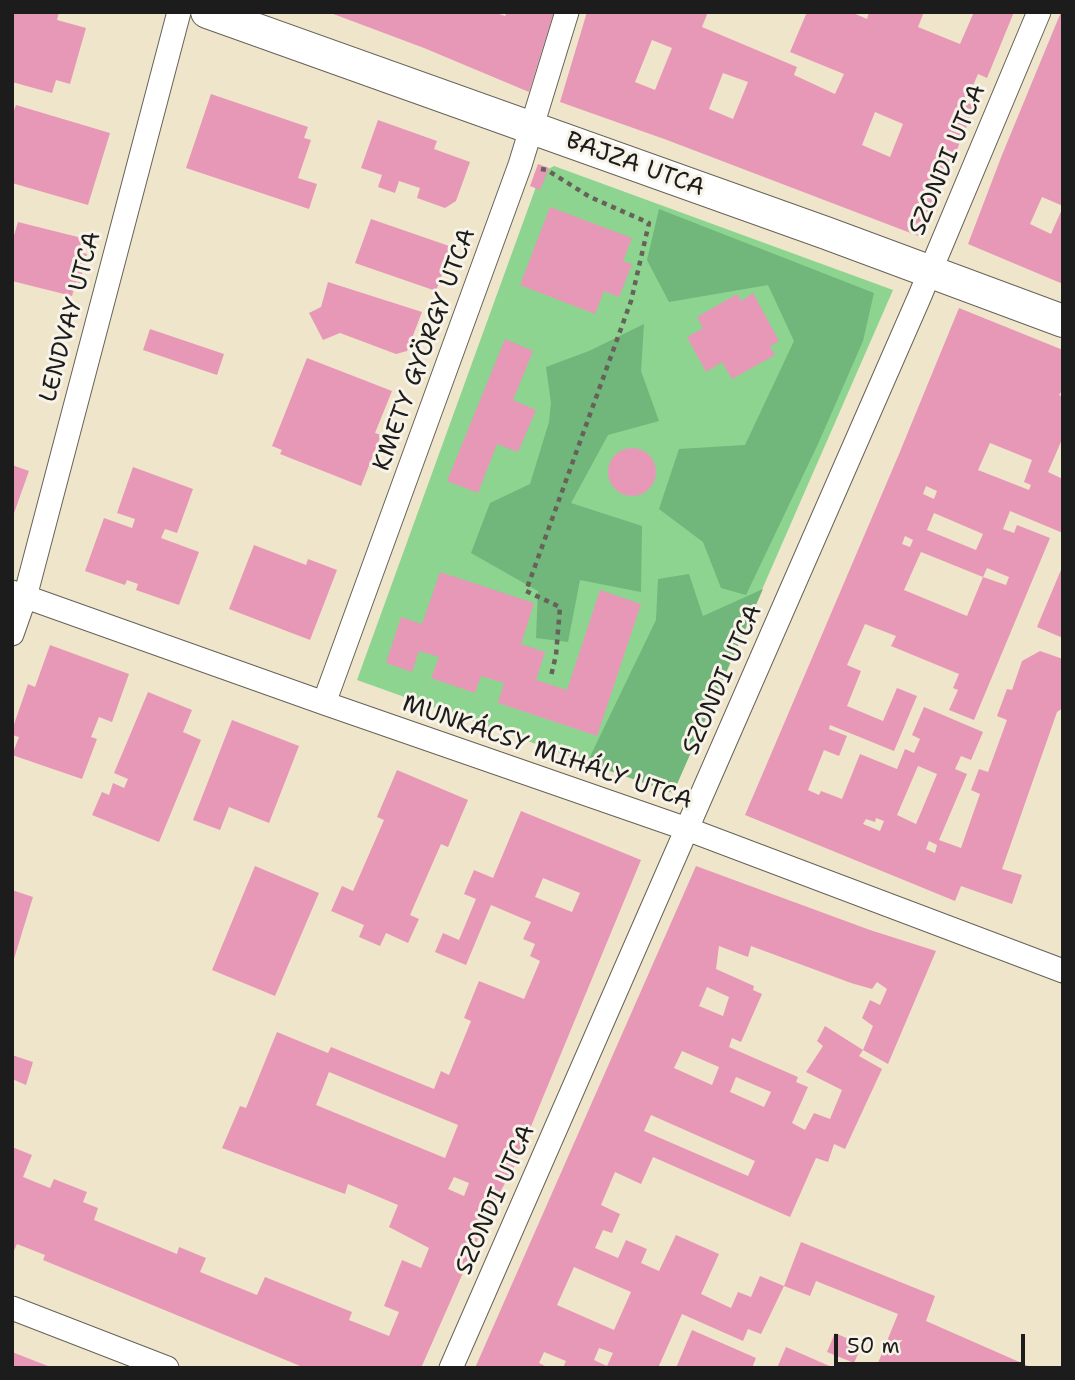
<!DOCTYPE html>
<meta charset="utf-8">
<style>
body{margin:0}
#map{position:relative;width:1075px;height:1380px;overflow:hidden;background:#efe5ca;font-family:"Shantell Sans",sans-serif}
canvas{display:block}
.frame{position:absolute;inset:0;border:14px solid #1c1c1c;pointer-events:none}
.scale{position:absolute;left:834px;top:1334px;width:191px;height:32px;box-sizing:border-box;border:4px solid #1c1c1c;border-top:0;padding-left:9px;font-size:21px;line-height:24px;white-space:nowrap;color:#1c1c1c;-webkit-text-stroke:5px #f7f3e8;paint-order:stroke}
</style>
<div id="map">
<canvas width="1075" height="1380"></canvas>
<div class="frame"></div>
<div class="scale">50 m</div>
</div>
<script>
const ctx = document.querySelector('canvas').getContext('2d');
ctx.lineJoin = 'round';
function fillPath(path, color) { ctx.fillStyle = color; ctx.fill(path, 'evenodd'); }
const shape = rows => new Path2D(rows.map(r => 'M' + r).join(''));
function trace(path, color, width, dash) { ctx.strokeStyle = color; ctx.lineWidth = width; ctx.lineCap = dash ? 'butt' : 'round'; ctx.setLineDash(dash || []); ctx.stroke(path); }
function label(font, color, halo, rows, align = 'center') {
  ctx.font = font + ' "Shantell Sans",sans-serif'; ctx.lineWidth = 6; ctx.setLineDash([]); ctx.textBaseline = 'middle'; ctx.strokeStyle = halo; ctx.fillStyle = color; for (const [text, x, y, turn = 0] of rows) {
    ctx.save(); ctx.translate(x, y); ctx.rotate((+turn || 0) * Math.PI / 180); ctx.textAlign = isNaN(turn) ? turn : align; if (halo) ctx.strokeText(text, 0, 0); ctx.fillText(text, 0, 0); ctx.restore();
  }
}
fillPath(shape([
 [554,166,893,290,673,793,357,680,541,173]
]), '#8cd48f');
fillPath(shape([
 [659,209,874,293,863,341,818,444,746,595,721,588,703,542,659,509,679,449,745,445,794,341,768,285,669,302,647,260],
 [644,324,641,371,659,421,608,435,571,503,642,526,641,592,580,580,568,642,536,638,538,591,471,553,490,503,530,484,549,422,551,403,546,367,589,351],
 [689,574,703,616,763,589,673,793,587,763,656,620,658,579]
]), '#71b67a');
fillPath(shape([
 [12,12,59,12,57,20,86,28,70,84,56,80,52,93,12,82],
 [328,12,494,12,505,16,507,12,554,12,529,92,424,48],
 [587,12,708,12,702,27,797,67,794,75,835,94,844,74,790,52,807,12,851,12,867,19,869,12,924,12,918,27,960,44,974,12,1014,12,987,78,978,74,966,102,975,106,921,237,667,140,560,102],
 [652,40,672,48,655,90,635,82],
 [723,73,748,82,733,119,709,109],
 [875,112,903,124,890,157,862,145],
 [1061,12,1063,12,1063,206,1042,197,1030,224,1051,234,1063,207,1063,284,968,244,1002,155],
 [211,94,308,127,304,138,311,140,298,178,317,184,309,209,186,168],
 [16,105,110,133,88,205,12,183,12,116],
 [378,120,437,141,434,149,470,162,456,201,445,208,417,198,420,188,399,181,395,193,378,187,382,175,361,168],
 [538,164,549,168,540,190,530,186],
 [550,207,632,238,623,261,632,264,619,297,604,291,595,314,520,285],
 [371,219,452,247,436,291,355,263],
 [18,222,86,239,83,253,87,254,80,283,76,282,72,296,12,281,12,242],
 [328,282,422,312,407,351,396,354,340,333,323,340,309,313,321,307],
 [753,293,779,341,770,346,775,355,732,379,722,362,706,372,687,337,703,328,697,317,737,294,741,301],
 [959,308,1063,350,1063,389,1059,395,1063,397,1063,437,1048,472,1063,479,1063,533,1010,511,1003,529,1014,533,1017,525,1050,538,974,720,949,710,958,690,953,688,959,674,891,646,896,636,865,624,847,665,861,671,847,706,883,721,897,688,917,696,894,751,830,725,829,729,847,736,839,756,824,750,808,790,819,795,821,791,842,799,860,754,897,769,905,749,914,753,920,739,912,735,924,707,983,732,971,760,961,756,955,769,967,774,939,840,961,848,980,794,971,790,979,769,988,772,1007,720,997,716,1007,689,1012,690,1022,661,1040,651,1063,659,1063,708,1057,712,1002,869,1022,875,1012,904,961,886,955,901,745,815,899,454],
 [990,443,1032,460,1024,482,1031,485,1029,490,978,470],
 [926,486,937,491,934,499,923,494],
 [934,513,983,534,976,550,927,530],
 [905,536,913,540,910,547,902,544],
 [921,552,983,577,987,568,1009,577,1006,585,983,577,967,616,904,590],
 [918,766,937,774,916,824,897,815],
 [876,818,884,821,880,831,863,824,866,819,875,822],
 [929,841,937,845,935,853,926,849],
 [150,329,224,354,217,375,143,350],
 [505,339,533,351,513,400,536,410,518,452,497,444,478,493,447,481],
 [307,358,392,391,375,433,381,435,361,486,280,454,282,450,272,446],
 '608 472a24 24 0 1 1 48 0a24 24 0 1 1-48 0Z',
 [12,465,29,471,13,516,12,516],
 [133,467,193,489,177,533,165,529,161,538,199,552,179,605,136,590,138,584,127,580,125,585,85,571,104,518,132,528,135,519,117,513],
 [254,545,306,565,308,559,337,570,310,640,229,609],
 [1063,565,1063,638,1037,627],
 [440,572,534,603,521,644,545,652,536,680,567,690,600,590,641,604,597,736,498,703,504,683,481,676,475,693,431,678,439,657,419,651,412,672,386,663,401,617,422,624],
 [50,645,129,674,112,722,99,717,91,737,97,739,82,779,12,755,19,737,12,735,12,730,28,684,35,687],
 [148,692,192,710,183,732,201,740,159,842,92,815,102,792,109,795,113,783,124,788,128,779,114,773],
 [232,720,299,746,269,823,229,807,220,830,193,820],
 [397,770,468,800,448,847,441,844,410,915,419,919,408,943,386,933,380,946,359,937,364,925,331,911,342,886,353,891,384,820,377,817],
 [521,811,641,860,515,1165,492,1207,421,1368,305,1368,43,1260,45,1255,17,1244,12,1255,12,1147,32,1155,23,1177,50,1188,54,1179,87,1192,83,1202,98,1208,94,1220,177,1254,179,1247,206,1258,200,1272,257,1295,265,1277,352,1312,349,1320,389,1336,399,1312,384,1306,402,1260,421,1268,429,1248,389,1227,398,1205,348,1184,345,1194,222,1148,240,1106,246,1108,277,1032,328,1053,331,1047,434,1089,441,1071,449,1075,471,1021,464,1018,479,981,524,999,540,961,530,956,535,944,523,939,531,922,491,905,466,965,435,952,443,933,459,940,476,899,464,894,474,870,493,878],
 [543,878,580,893,572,912,535,897],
 [329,1072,458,1125,445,1158,316,1105],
 [454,1177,469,1183,464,1196,448,1189],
 [255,866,319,893,275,996,212,970],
 [696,866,870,930,936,951,888,1064,863,1050,873,1026,862,1018,870,1000,880,1005,887,989,877,982,872,989,851,983,751,946,748,957,719,946,716,969,754,986,753,990,762,994,741,1042,732,1038,729,1047,798,1077,796,1082,808,1087,792,1123,805,1130,814,1113,830,1119,842,1090,806,1072,823,1046,817,1041,825,1026,863,1050,859,1056,882,1069,845,1149,834,1144,828,1162,816,1158,790,1217,653,1157,641,1184,615,1172,601,1205,620,1214,612,1233,603,1230,595,1248,618,1258,626,1240,647,1249,641,1263,659,1271,676,1235,719,1254,701,1294,731,1308,738,1292,751,1297,760,1276,784,1286,761,1334,748,1329,743,1341,682,1314,658,1368,563,1368,566,1361,544,1352,539,1363,549,1368,475,1368],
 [707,987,729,997,723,1016,699,1006],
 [682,1051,719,1067,712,1085,674,1068],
 [736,1077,771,1092,764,1107,730,1092],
 [651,1115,755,1161,748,1176,644,1131],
 [574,1267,631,1292,614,1330,557,1305],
 [599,1348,613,1353,607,1366,594,1360],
 [12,890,33,897,13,962,12,962],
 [12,1055,33,1062,26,1085,12,1079],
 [801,1242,935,1296,926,1321,1033,1368,912,1368,907,1365,906,1368,876,1368,898,1314,816,1281,810,1296,784,1286],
 [692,1330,756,1358,752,1368,676,1368],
 [835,1333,862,1345,854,1363,827,1352],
 [786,1347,834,1368,777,1368],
 [12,1352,53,1368,12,1368]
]), '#e898b7');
const street = shape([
 [12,592,324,703,687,829,1063,971],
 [12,634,25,597,179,12],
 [324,703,520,165,567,12],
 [12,1308,167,1368],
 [451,1368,919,298,1039,12]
]);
const secondary = shape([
 [207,12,826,233,1063,321]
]);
trace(street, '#666259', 25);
trace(secondary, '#666259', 34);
trace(shape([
 [541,169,547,170,590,197,649,223,631,301,526,591,560,607,556,655,551,676]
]), '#666259', 4.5, [5, 5]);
trace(street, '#fff', 23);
trace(secondary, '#fff', 32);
label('24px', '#1c1c1c', '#f7f3e8', [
 ["SZONDI UTCA",948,160,-67],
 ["BAJZA UTCA",635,165,20],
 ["LENDVAY UTCA",71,317,-75],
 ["KMETY GYÖRGY UTCA",425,350,-70],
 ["SZONDI UTCA",723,680,-66],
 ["MUNKÁCSY MIHÁLY UTCA",547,753,19],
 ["SZONDI UTCA",496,1200,-66]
]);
</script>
